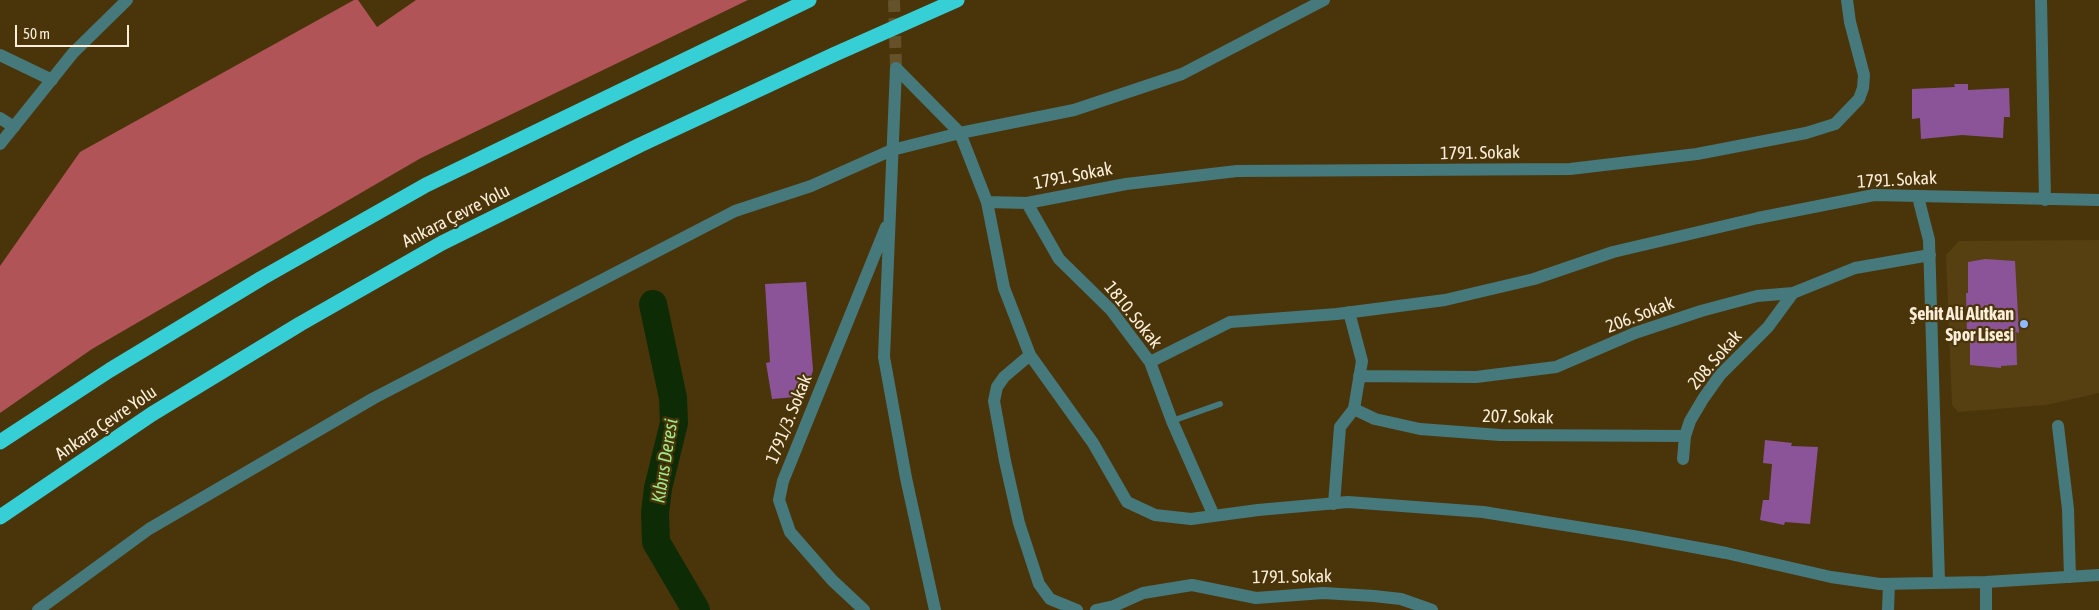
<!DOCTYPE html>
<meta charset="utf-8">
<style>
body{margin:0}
#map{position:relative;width:2099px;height:610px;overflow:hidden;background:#4a350b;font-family:"Asap Condensed",sans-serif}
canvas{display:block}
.scale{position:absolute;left:15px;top:25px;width:114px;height:22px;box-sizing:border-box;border:2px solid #fceed9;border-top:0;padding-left:6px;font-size:15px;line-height:18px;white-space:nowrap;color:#fceed9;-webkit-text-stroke:4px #4a350b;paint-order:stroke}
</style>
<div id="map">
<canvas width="2099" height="610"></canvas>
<div class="scale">50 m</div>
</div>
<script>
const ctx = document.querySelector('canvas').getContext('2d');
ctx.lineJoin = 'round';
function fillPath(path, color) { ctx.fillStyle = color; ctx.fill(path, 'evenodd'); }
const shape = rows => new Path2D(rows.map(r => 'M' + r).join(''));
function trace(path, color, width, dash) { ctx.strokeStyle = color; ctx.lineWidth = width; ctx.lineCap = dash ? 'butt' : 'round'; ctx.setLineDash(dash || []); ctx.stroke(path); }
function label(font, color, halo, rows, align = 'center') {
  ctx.font = font + ' "Asap Condensed",sans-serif'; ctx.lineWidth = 4.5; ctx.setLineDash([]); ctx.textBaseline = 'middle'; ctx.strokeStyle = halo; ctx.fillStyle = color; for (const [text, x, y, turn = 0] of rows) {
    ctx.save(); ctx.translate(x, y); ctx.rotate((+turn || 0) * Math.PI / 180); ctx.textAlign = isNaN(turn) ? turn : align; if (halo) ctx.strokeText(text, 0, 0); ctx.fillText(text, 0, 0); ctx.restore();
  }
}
fillPath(shape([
 [2099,240,2099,393,2046,405,1958,412,1952,405,1946,255,1959,241]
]), '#563f10');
fillPath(shape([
 [354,0,358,0,377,27,416,0,748,0,421,158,92,349,0,413,0,266,80,152]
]), '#b15457');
trace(shape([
 [653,304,673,398,674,423,658,488,655,513,656,542,696,610]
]), '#0d2c05', 28);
fillPath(shape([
 [1954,84,1968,84,1968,90,2009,88,2010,117,2004,117,2003,138,1962,135,1921,139,1920,118,1912,119,1912,89,1955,87],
 [1985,259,2015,261,2019,333,2016,332,2017,365,2001,366,2001,368,1970,365,1970,335,1967,334,1966,293,1968,293,1968,262],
 [806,282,813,370,806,396,772,399,766,363,770,362,765,284],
 [1765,440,1792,443,1791,446,1818,447,1810,524,1785,522,1784,525,1760,520,1763,500,1769,500,1772,464,1763,463]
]), '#8b5499');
trace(shape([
 [894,0,896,68]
]), '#65512a', 12, [12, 6]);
trace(shape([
 [1172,421,1220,404]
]), '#46797b', 6);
trace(shape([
 [2041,0,2045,200],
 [0,55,52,80],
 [896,68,960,133,987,202,1004,288,1030,355,1093,443,1127,502,1155,515,1191,519,1258,510,1348,502,1483,512,1633,536,1726,553,1831,577,1880,584,1986,582,2099,575],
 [896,68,884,357,906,478,935,610],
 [0,118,14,127],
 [0,144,73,53,127,0],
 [1918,197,1929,240,1939,582],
 [987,202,1027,203,1126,184,1237,171,1570,169,1697,154,1806,133,1835,124,1859,99,1863,88,1864,75,1850,22,1847,0],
 [1027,203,1059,259,1111,310,1150,362,1172,421,1214,516],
 [1030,355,1004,377,997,387,994,401,1005,461,1019,523,1039,584,1050,599,1077,610],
 [1150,362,1230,322,1337,314,1445,300,1534,279,1613,252,1758,218,1874,195,2099,200],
 [1359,376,1476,377,1556,367,1635,333,1701,311,1757,296,1793,293,1855,268,1930,255],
 [1354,409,1375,419,1420,429,1500,435,1685,436],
 [2058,426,2068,509,2070,577],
 [1683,459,1685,436,1690,421,1703,399,1720,375,1768,327,1793,293],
 [1334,504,1340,427,1354,409,1362,361,1349,312],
 [38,610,149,529,374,398,735,211,811,186,892,150,960,133,1074,110,1182,74,1324,0],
 [864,610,832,580,790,532,779,500,783,481,886,227],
 [1096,610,1114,606,1143,593,1192,585,1256,598,1323,593,1374,596,1401,599,1432,610],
 [1888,610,1889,584],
 [1986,610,1986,582]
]), '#46797b', 12);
trace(shape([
 [0,442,110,370,262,278,426,185,809,0],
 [0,517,152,414,300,324,442,243,640,145,833,55,957,0]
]), '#36cfd6', 15);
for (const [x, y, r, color] of [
 [2024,324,5,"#8eb9fd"]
]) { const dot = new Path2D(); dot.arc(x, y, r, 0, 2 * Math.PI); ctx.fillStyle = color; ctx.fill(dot); trace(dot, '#4a350b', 2); }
label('18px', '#fceed9', '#4a350b', [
 ["1791. Sokak",1480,153,-1],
 ["1791. Sokak",1073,176,-11],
 ["1791. Sokak",1897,180,-3],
 ["Ankara Çevre Yolu",456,216,-27],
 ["1810. Sokak",1133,315,51],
 ["206. Sokak",1640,315,-21],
 ["208. Sokak",1715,360,-49],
 ["207. Sokak",1518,417,1],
 ["1791/3. Sokak",789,419,-68],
 ["Ankara Çevre Yolu",106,423,-34],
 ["1791. Sokak",1292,577,-1]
]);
label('bold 18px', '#fceed9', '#4a350b', [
 ["Şehit Ali Alıtkan",2014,314],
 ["Spor Lisesi",2014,335]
], 'right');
label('italic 19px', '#9ceb89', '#4a350b', [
 ["Kıbrıs Deresi",665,461,-81]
]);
</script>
